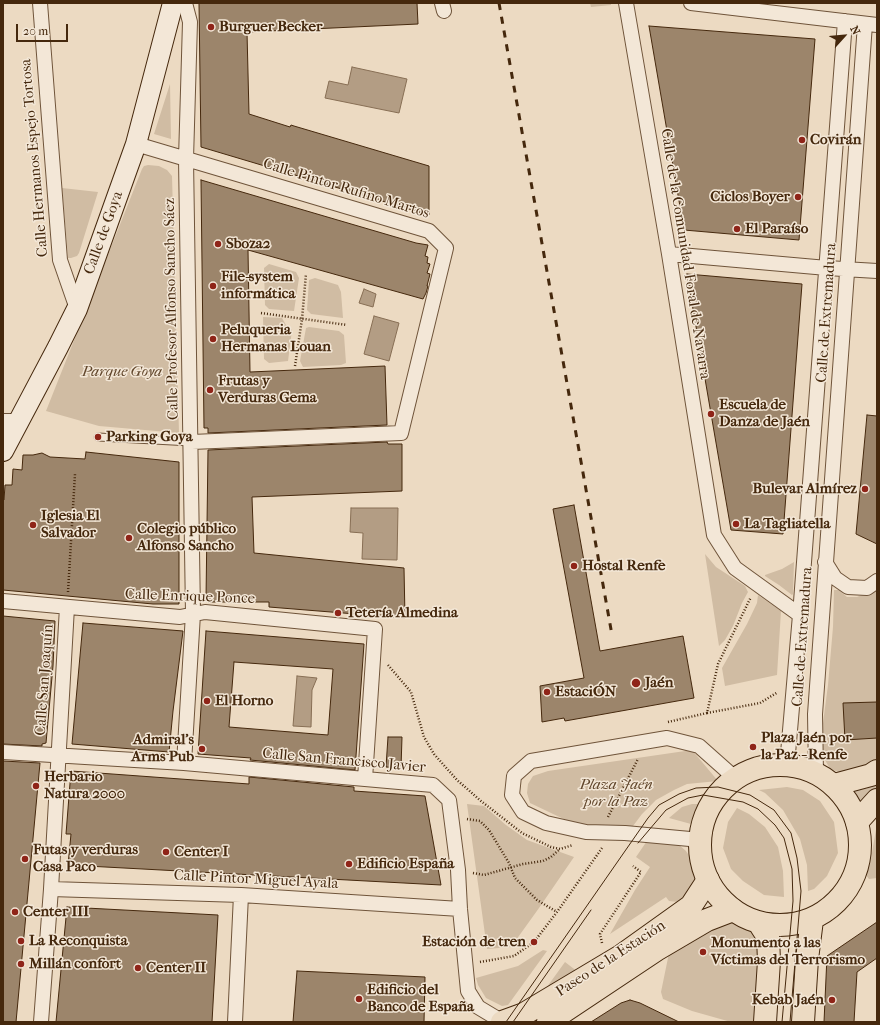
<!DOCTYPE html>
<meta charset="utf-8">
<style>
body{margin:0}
#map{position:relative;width:880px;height:1025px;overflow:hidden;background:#ecdac2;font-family:"IM FELL French Canon",serif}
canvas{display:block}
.frame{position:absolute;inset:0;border:4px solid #45280d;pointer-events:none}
.north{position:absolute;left:824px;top:16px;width:40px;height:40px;-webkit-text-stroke:3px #f3e7d7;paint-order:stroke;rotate:63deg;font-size:11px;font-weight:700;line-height:16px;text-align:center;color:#45280d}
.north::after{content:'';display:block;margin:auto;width:14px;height:18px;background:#45280d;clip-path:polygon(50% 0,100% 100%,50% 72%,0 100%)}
.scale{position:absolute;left:16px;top:24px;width:52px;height:18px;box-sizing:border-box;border:2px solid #45280d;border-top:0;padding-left:5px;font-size:12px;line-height:14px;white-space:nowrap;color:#45280d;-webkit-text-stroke:3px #f3e7d7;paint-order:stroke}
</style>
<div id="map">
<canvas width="880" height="1025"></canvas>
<div class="frame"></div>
<div class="north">N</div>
<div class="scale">20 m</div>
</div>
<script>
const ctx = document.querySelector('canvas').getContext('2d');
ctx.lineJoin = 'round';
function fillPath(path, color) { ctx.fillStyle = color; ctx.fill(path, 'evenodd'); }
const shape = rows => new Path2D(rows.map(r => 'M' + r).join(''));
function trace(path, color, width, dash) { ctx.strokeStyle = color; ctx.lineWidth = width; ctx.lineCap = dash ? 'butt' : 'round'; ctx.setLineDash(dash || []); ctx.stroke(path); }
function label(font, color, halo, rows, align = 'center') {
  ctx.font = font + ' "IM FELL French Canon",serif'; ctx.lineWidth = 3; ctx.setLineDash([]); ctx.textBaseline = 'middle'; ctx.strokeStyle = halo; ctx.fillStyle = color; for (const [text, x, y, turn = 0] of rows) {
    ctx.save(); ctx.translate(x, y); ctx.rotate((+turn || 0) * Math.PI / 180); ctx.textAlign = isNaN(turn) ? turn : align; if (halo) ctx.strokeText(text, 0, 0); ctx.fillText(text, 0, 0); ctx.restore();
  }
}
fillPath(shape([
 [590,3,611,3,611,5,591,7],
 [170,84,171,139,154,134],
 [148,165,159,166,167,170,172,176,179,433,99,426,46,411,142,169,144,166],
 [62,188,98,192,79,253,77,256,71,258,68,258],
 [269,264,296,272,299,278,294,311,269,309,265,305,264,268],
 [315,278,338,285,341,292,343,318,311,314,307,310,309,280],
 [263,317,282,318,286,325,292,330,288,361,269,363,264,359],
 [309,327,339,331,344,335,346,363,341,365,303,367,300,361,306,328],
 [705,554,716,567,745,586,748,592,742,603,733,626,725,640,719,646],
 [794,562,793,594,792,595,779,585,765,576,765,575,782,569],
 [877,588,877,761,856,772,842,773,830,769,824,758,823,747,823,723,828,685,833,627,834,590,839,590,847,597,857,597],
 [758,595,781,611,777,675,725,686,722,668,747,624,757,603],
 [692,750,718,781,687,784,674,790,656,800,642,814,633,826,592,826,570,822,530,803,527,793,528,784,533,776,548,771],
 [877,783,877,790,861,808,852,792,868,788],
 [787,787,803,790,820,801,834,822,838,853,827,876,814,889,808,891,807,865,800,839,783,810,765,793,759,790],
 [467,804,484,806,506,825,527,840,574,857,539,908,511,947,487,949],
 [692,804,699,804,691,824,669,818,682,807],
 [737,808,749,814,765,827,778,847,783,871,784,897,764,895,743,881,731,869,723,848,728,822],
 [877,824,877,878,869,879,865,874,870,864],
 [651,835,678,844,686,851,693,862,696,878,693,886,686,896,678,902,669,901,666,897,610,934,635,890,650,867,636,857],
 [739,921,748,926,757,937,760,991,754,1022,731,1022,692,1011,663,999,661,992,669,953,725,922],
 [543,950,547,951,508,1005,502,1006,486,998,478,985,476,978,518,966],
 [565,962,578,972,539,998]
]), '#d0bca3');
const water = shape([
 [352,67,407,79,399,113,325,98,329,81,348,85,352,67],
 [364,289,376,294,373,307,359,303,364,289],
 [374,316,399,323,389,361,364,354,374,316],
 [351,508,398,508,397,560,362,559,363,533,350,532,351,508],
 [297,676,317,678,312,690,311,727,293,726,297,676]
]);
fillPath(water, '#b39d84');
trace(water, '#876e54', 1);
const building = shape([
 [199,3,417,3,418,24,247,32,249,114,290,127,291,125,294,126,429,166,429,215,201,147,199,3],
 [649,26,815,39,799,240,684,230,649,26],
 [201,180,416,243,428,245,425,256,428,257,427,263,430,264,427,273,430,274,427,286,428,286,426,293,423,299,248,250,250,372,385,366,387,425,208,433,208,428,204,428,201,180],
 [687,274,802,284,783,534,731,530,687,274],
 [867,415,877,416,877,544,856,534,867,415],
 [387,442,388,444,402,444,402,491,252,497,254,553,404,568,405,618,269,607,269,602,208,602,208,599,206,599,208,450,387,442],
 [86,452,179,462,179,604,153,604,3,590,3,500,4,500,5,485,12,485,13,469,22,470,23,455,33,455,42,453,50,457,85,459,86,452],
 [574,505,600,651,683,636,694,698,565,721,564,718,542,722,540,686,584,678,553,509,574,505],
 [3,616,55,621,53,666,46,743,42,744,42,746,3,744,3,616],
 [83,623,183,631,173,711,169,752,72,744,83,623],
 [206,631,364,644,355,770,250,760,251,758,198,754,206,631],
 [234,662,333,669,328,735,229,727,234,662],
 [877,702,877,738,845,740,843,703,877,702],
 [388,737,402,737,401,768,386,767,388,737],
 [3,761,40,763,16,1022,3,1022,3,761],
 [71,771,249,784,249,777,354,787,354,791,425,796,441,885,68,865,71,834,66,834,71,771],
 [67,907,218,915,212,1022,56,1022,67,907],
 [877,922,877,958,857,972,854,1022,824,1022,827,956,877,922],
 [297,971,425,977,424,1022,293,1022,297,971],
 [630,1000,640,1003,679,1022,591,1022,621,1003,630,1000]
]);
fillPath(building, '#9c856b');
trace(building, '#45280d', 1);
const lane = shape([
 [98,437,191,442]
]);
const street = shape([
 [40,3,60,260,77,309],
 [442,3,444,11],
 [626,3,669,254,714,535,735,568,800,615],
 [691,3,877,25],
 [136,144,429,231,446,248,401,433,192,442],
 [669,254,827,268,877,271],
 [3,421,19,421],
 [825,562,835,578,848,587,867,588,877,581],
 [3,601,180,617,205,612,375,629,365,779],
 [3,752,184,763,433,785,449,800,458,870,460,909,468,991,478,1007,503,1022],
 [184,763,193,614,186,159,190,22,185,3],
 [787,765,800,615,845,21],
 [816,773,815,714,865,24],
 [700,844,690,839,625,833,586,832,546,823,523,812,512,795,514,776,531,761,667,738,699,746,735,778],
 [51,889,241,895,460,909],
 [41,1022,51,889,67,607],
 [235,1022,241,895]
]);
const secondary = shape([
 [3,451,58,347,77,309,136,144,173,3]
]);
const primary = shape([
 [834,785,871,775,877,771],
 [857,822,877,800],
 [502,1022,524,1014,621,956,691,906,708,880],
 [548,1022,656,950,707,920,733,910]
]);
const highway = shape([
 '700 845a80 80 0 1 1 160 0a80 80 0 1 1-160 0Z',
 [759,923,768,937,769,961,765,1022],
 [803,1022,807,959,812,920]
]);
trace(lane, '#6f543a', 9);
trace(street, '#6f543a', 16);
trace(secondary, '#45280d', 22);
trace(primary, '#45280d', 24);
trace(highway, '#45280d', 24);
trace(shape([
 [261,313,347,325],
 [295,366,302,319,306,274],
 [68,592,75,474],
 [388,665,411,692,424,737,434,754,457,780,481,801,522,833,551,847,560,849,573,845],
 [707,713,760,703,778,692],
 [668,722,707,713,718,664,751,597],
 [608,817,638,759],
 [467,819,480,821,489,830,509,863,515,878,537,900,557,912],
 [473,873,484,875,523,864,543,861,551,857,560,849],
 [602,943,600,934,641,872,633,866],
 [480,962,514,956,534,942,557,912,602,848]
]), '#45280d', 2.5, [1, 2]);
trace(lane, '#f3e7d7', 7);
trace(street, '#f3e7d7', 14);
trace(secondary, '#f3e7d7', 20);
trace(primary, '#ecdac2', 22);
trace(highway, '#ecdac2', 22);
trace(shape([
 [638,843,666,810,688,798,703,795,743,802,758,809,775,825,784,838,792,869,793,901,782,1022],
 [506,1022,648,818,659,805,679,794,696,788,718,787,750,795,774,810,791,833,797,858,801,891,790,1022],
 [513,1022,591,910]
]), '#45280d', 1);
trace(shape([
 [499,3,612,635]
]), '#45280d', 3, [7, 7]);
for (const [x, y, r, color] of [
 [211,27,4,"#8f2418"],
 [802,140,4,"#8f2418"],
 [798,197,4,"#8f2418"],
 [737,229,4,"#8f2418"],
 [218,244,4,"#8f2418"],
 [213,286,4,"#8f2418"],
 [213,339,4,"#8f2418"],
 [210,390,4,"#8f2418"],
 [711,414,4,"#8f2418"],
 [98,437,4,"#8f2418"],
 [865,489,4,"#8f2418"],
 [736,524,4,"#8f2418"],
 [33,525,4,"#8f2418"],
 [129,538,4,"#8f2418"],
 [574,566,4,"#8f2418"],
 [338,613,4,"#8f2418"],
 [636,683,5,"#8f2418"],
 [547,692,4,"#8f2418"],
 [207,701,4,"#8f2418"],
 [753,747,4,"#8f2418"],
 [202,749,4,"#8f2418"],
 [36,786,4,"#8f2418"],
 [166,852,4,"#8f2418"],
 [25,859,4,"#8f2418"],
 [349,864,4,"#8f2418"],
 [15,912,4,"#8f2418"],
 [21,941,4,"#8f2418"],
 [534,942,4,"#8f2418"],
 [703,952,4,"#8f2418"],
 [21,964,4,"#8f2418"],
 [138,968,4,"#8f2418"],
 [359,999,4,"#8f2418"],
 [832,1000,4,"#8f2418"]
]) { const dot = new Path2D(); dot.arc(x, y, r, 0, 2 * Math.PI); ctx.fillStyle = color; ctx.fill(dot); trace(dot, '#f3e7d7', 1.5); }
label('bold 15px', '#45280d', '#f3e7d7', [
 ["Burguer Becker",219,27],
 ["Covirán",810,140],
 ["Ciclos Boyer",790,197,"right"],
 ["El Paraíso",745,229],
 ["Sboza2",226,244],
 ["File-system",221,277],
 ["informática",221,294],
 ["Peluqueria",221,330],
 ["Hermanas Louan",221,347],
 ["Frutas y",218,381],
 ["Verduras Gema",218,398],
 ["Escuela de",719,405],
 ["Danza de Jaén",719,422],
 ["Parking Goya",106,437],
 ["Bulevar Almírez",857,489,"right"],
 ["Iglesia El",41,516],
 ["Salvador",41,533],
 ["La Tagliatella",744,524],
 ["Colegio público",137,529],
 ["Alfonso Sancho",137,546],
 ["Hostal Renfe",582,566],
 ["Tetería Almedina",346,613],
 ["Jaén",645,683],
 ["EstaciÓN",555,692],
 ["El Horno",215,701],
 ["Plaza Jaén por",761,738],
 ["la Paz - Renfe",761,755],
 ["Admiral's",194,740,"right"],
 ["Arms Pub",194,757,"right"],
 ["Herbario",44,777],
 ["Natura 2000",44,794],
 ["Futas y verduras",33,850],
 ["Casa Paco",33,867],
 ["Center I",174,852],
 ["Edificio España",357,864],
 ["Center III",23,912],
 ["La Reconquista",29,941],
 ["Estación de tren",526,942,"right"],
 ["Monumento a las",711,943],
 ["Víctimas del Terrorismo",711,960],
 ["Millán confort",29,964],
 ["Center II",146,968],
 ["Edificio del",367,990],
 ["Banco de España",367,1007],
 ["Kebab Jaén",824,1000,"right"]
], 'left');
label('15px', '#45280d', '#f3e7d7', [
 ["Calle Hermanos Espejo Tortosa",35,158,-95],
 ["Calle Pintor Rufino Martos",346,189,17],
 ["Calle de Goya",104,233,-70],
 ["Calle de la Comunidad Foral de Navarra",685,254,81],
 ["Calle Profesor Alfonso Sancho Sáez",172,309,-91],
 ["Calle de Extremadura",827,313,-86],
 ["Calle Enrique Ponce",190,597,2],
 ["Calle de Extremadura",803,637,-86],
 ["Calle San Joaquín",45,680,-86],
 ["Calle San Francisco Javier",344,761,5],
 ["Calle Pintor Miguel Ayala",256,880,3],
 ["Paseo de la Estación",611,959,-33]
]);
label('italic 15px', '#61462b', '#f3e7d7', [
 ["Parque Goya",122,372],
 ["Plaza Jaén",616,785],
 ["por la Paz",616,802]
]);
</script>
